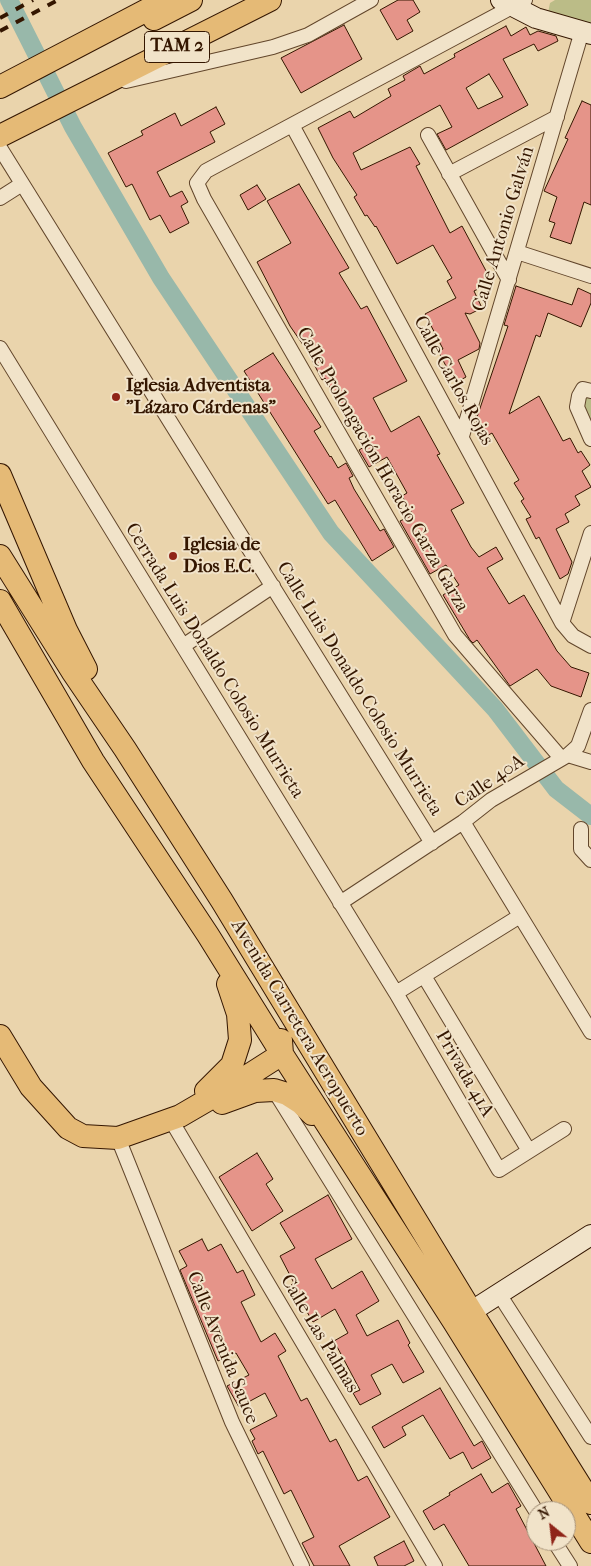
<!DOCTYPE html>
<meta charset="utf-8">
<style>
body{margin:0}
#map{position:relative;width:591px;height:1566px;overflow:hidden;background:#ead4ac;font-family:"IM FELL French Canon",serif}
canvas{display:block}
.north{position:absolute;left:526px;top:1501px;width:50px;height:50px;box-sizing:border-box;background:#f1e3c9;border:1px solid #a59179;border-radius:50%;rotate:331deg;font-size:14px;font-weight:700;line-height:20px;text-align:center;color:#341600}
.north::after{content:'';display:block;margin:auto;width:18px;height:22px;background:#8f2418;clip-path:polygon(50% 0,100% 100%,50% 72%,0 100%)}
</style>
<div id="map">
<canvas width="591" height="1566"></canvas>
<div class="north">N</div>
</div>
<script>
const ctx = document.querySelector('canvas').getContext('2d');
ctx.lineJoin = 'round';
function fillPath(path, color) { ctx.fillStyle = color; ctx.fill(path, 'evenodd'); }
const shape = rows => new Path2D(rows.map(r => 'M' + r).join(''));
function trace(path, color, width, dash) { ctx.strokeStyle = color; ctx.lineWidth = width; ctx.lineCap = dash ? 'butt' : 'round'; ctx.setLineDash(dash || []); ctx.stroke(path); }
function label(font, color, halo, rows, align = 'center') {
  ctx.font = font + ' "IM FELL French Canon",serif'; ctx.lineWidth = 4; ctx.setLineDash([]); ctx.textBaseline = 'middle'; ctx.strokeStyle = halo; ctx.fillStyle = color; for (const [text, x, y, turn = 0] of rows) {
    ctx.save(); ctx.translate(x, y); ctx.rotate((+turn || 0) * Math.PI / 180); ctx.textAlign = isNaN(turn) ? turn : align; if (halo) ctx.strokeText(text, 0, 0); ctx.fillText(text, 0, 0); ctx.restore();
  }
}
fillPath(shape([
 [555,0,591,0,591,24,548,13,550,3],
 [591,391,591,439,579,396]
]), '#bbbc87');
trace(shape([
 [9,0,73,127,161,278,331,533,495,709,556,789,591,816]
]), '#98b8aa', 18);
const building = shape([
 [398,0,413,0,420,12,407,20,413,31,397,40,380,10,398,0],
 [344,25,362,59,301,93,281,58,344,25],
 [506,26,511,36,526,27,530,35,538,31,556,36,558,41,538,51,534,44,503,59,528,105,446,150,437,134,452,127,440,105,353,153,361,170,410,147,420,164,416,166,450,233,462,226,492,282,474,291,482,308,470,314,465,313,480,343,479,349,458,360,466,377,455,383,438,351,443,349,425,314,456,298,447,281,452,278,433,245,397,264,376,226,375,227,367,215,365,216,354,197,357,195,333,158,318,128,350,111,354,118,391,96,388,89,405,80,403,76,420,66,424,74,455,57,454,54,506,26],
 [489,74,503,97,478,109,466,88,489,74],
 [582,101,591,105,591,205,584,202,571,244,550,237,555,223,549,221,557,197,544,191,568,139,565,138,582,101],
 [216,107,225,124,210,132,215,142,157,172,170,197,182,191,188,202,181,206,189,223,170,233,160,215,150,220,132,184,126,187,108,153,143,135,141,131,175,113,181,126,216,107],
 [299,184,349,268,339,273,361,309,367,306,407,381,373,398,391,432,419,416,440,454,437,455,464,503,451,510,471,547,479,557,496,547,503,559,487,568,509,604,524,595,557,651,571,667,589,673,581,697,551,686,537,669,510,686,477,640,473,643,470,640,443,595,459,585,446,565,430,574,400,521,413,515,402,496,407,493,387,457,369,467,359,450,369,444,352,412,345,416,325,378,322,380,308,352,290,326,257,262,291,243,267,201,299,184],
 [257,185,266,199,248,210,240,195,257,185],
 [516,286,572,305,578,288,591,294,591,303,581,327,548,313,540,337,536,335,509,414,539,396,563,441,570,438,578,453,581,451,590,465,582,471,591,487,575,496,580,505,565,514,569,522,556,529,572,562,568,574,560,579,539,537,536,539,526,519,531,517,521,501,524,499,514,483,519,480,492,433,485,437,476,420,508,326,504,325,516,286],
 [273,353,321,427,314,431,330,457,331,456,338,468,346,463,353,476,349,478,354,489,380,531,384,529,394,547,372,561,335,500,328,504,244,371,273,353],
 [257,1153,273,1179,266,1184,283,1211,252,1231,219,1177,257,1153],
 [328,1195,352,1239,315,1259,332,1289,362,1271,379,1301,356,1315,367,1336,398,1320,410,1343,408,1345,424,1372,403,1383,392,1364,371,1375,381,1394,360,1405,353,1393,360,1390,334,1341,348,1333,335,1309,313,1322,291,1285,294,1283,280,1256,295,1248,280,1223,328,1195],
 [202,1239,208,1251,221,1244,237,1273,243,1270,255,1295,241,1302,261,1342,275,1333,286,1351,278,1356,301,1401,307,1398,330,1442,336,1439,358,1481,367,1476,390,1517,339,1546,350,1566,314,1566,302,1543,314,1537,291,1490,284,1494,263,1451,258,1454,252,1441,255,1439,250,1430,277,1416,265,1393,239,1407,227,1386,249,1375,236,1353,218,1361,180,1270,187,1266,179,1251,202,1239],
 [440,1388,474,1446,482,1441,491,1458,472,1469,463,1452,450,1459,423,1415,402,1427,406,1435,384,1448,372,1427,440,1388],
 [481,1474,492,1493,508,1483,521,1506,516,1509,546,1566,469,1566,444,1524,434,1530,423,1511,450,1495,449,1493,481,1474],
 [404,1541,414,1561,404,1566,378,1566,374,1557,404,1541]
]);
fillPath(building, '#e59489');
trace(building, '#341600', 1);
const street = shape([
 [525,0,206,171,197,183,204,199,455,635,561,758],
 [126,81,273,47,308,35,371,0],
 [292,125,562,623,573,636,591,646],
 [428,135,509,280],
 [0,148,432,843],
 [449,174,557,117],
 [0,198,22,184],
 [517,252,591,276],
 [0,348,396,993,499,1170,564,1129],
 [591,391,583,389,579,396,577,407,591,439],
 [462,436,582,31],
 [562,623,591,533],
 [183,646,273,586],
 [568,755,591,762],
 [463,822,591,1032],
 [581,829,581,849,591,860],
 [340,903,463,822,491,800,568,755,578,746,591,710],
 [424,976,529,1151],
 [396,993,520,916],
 [274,1090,536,1511],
 [171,1120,435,1566],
 [118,1138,232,1422,302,1566],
 [499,1294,591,1437],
 [554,1541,570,1566]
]);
const secondary = shape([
 [501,0,536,18,591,34],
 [458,1320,591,1235]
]);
const primary = shape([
 [154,19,191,0],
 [0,87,166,0],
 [0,136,270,0],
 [0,475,66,630,86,669],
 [0,556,72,671,125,749,222,901,471,1311,591,1503],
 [0,601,93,761,208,935,282,1054,454,1322,591,1542],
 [0,1036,31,1087,68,1128,83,1136,118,1138,180,1116,235,1084,282,1054,281,1040],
 [206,1091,232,1065,240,1040,238,1014,228,984],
 [222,1103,255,1091,274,1090,287,1094,301,1103,312,1114]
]);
trace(street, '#62462b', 16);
trace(secondary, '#341600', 22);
trace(primary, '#341600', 24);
trace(street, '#f1e3c9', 14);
trace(secondary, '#f1e3c9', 20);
trace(primary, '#e5ba76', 22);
trace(shape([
 [0,18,33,0],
 [0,31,58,0]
]), '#341600', 4, [9, 9]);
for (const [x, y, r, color] of [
 [116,397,5,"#8f2418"],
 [173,556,5,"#8f2418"]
]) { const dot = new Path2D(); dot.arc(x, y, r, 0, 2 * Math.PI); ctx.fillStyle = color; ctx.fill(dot); trace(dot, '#f1e3c9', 2); }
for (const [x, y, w] of [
 [177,47,65]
]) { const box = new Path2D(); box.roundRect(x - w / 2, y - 15.5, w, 31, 4); ctx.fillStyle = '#f1e3c9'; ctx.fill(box); trace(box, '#341600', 1); }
label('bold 18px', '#341600', null, [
 ["TAM 2",177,47]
]);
label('19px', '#341600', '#f1e3c9', [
 ["Calle Antonio Galván",504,229,-73],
 ["Calle Carlos Rojas",453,381,61],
 ["Calle Prolongación Horacio Garza Garza",382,470,60],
 ["Cerrada Luis Donaldo Colosio Murrieta",214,661,58],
 ["Calle Luis Donaldo Colosio Murrieta",359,689,58],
 ["Calle 40A",490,782,-34],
 ["Avenida Carretera Aeropuerto",299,1028,59],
 ["Privada 41A",464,1074,60],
 ["Calle Las Palmas",319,1334,59],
 ["Calle Avenida Sauce",222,1348,68]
]);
label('bold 19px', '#341600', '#f1e3c9', [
 ["Iglesia Adventista",126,386],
 ["\"Lázaro Cárdenas\"",126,408],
 ["Iglesia de",183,545],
 ["Dios E.C.",183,567]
], 'left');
</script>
